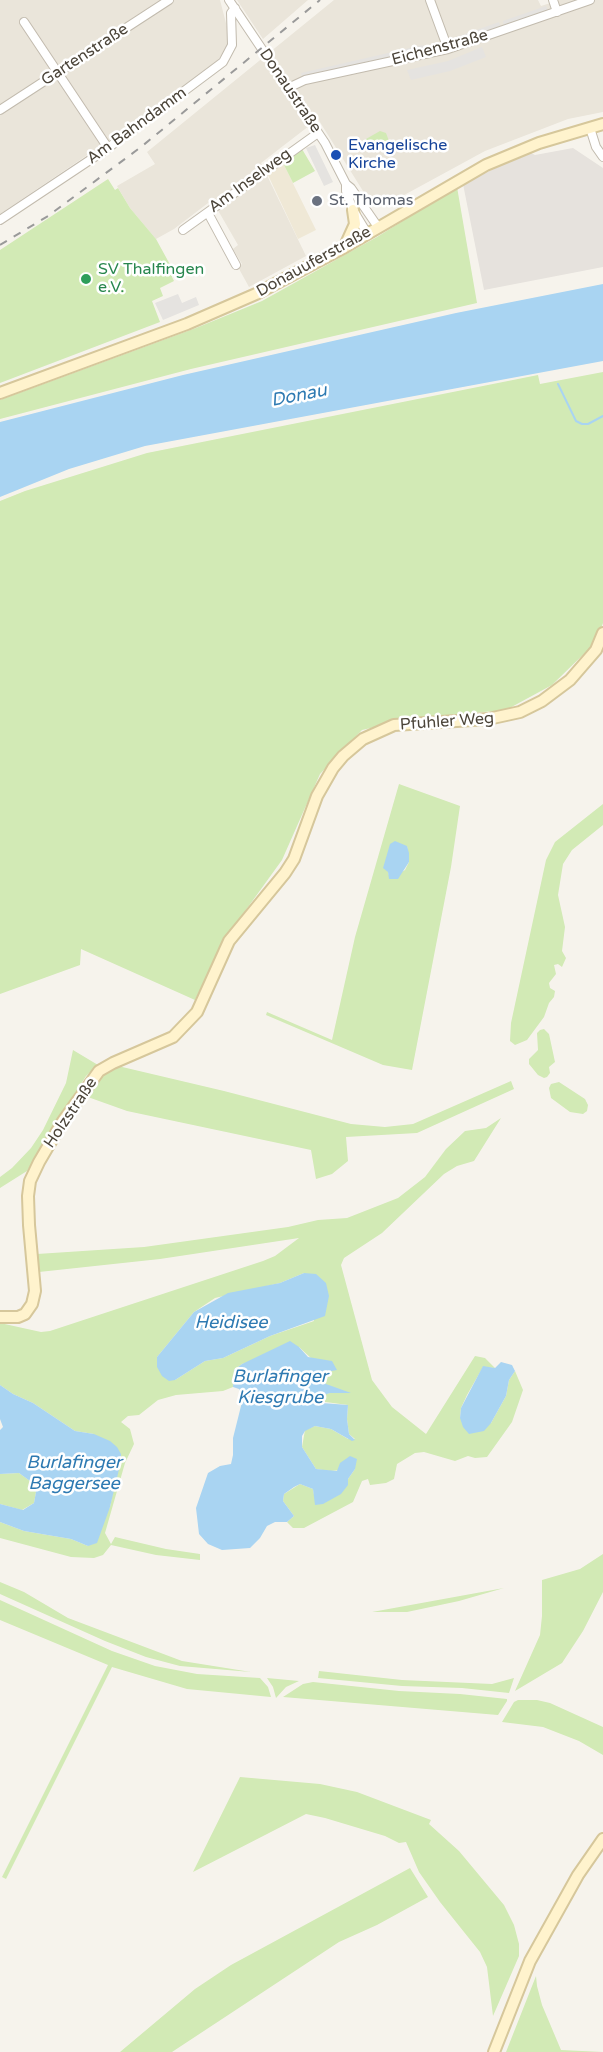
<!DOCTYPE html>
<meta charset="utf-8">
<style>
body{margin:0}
canvas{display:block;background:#f6f3ec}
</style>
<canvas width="603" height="2052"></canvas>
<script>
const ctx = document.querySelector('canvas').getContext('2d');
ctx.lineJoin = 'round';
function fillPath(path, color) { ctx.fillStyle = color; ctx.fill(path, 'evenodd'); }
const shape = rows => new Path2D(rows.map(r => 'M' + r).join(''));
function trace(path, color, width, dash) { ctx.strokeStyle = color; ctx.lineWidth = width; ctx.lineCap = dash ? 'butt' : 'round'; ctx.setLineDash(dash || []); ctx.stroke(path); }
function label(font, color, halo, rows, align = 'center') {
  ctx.font = font + ' "Varela Round",sans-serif'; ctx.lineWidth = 5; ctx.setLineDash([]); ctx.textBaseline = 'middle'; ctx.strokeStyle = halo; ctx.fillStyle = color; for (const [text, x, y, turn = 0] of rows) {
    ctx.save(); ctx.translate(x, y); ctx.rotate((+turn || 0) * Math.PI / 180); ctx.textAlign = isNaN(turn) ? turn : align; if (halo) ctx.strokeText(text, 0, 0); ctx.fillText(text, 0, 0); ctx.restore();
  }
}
fillPath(shape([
 [0,0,220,0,228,31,227,47,218,60,145,116,0,214],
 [237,0,308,0,263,39],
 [334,0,538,0,541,6,560,0,603,0,603,112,568,119,485,151,384,206,373,203,363,191,318,119,261,163,306,256,249,287,238,267,242,264,233,249,238,245,212,200,174,229,156,239,130,208,117,186,155,164,147,152]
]), '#eae5da');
fillPath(shape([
 [573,148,603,168,603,267,484,290,463,184,529,152,535,155]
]), '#e6e2dd');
fillPath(shape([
 [283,163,316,230,298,239,268,175]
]), '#efe8d6');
fillPath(shape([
 [380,131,386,133,389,141,372,150,366,139],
 [302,149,315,171,293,183,283,163],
 [108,179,115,190,118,188,130,208,156,239,173,270,172,277,174,281,160,288,163,296,152,301,160,322,0,383,0,250],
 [457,187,477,303,191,369,0,419,0,400,196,328,262,301,377,237],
 [603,372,603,623,596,642,552,685,506,710,415,718,362,730,320,774,282,860,222,943,195,1000,81,949,80,965,0,994,0,501,25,491,147,453,538,375,540,384],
 [399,784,460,806,451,867,412,1070,383,1065,266,1015,267,1012,332,1040,355,937],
 [407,846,409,862,405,870,390,879,388,872],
 [603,804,603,825,572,850,563,864,558,895,565,927,562,951,566,958,562,967,558,964,554,965,556,974,549,983,550,988,555,991,554,997,549,1003,544,1017,527,1040,515,1045,510,1041,511,1023,546,860,555,842],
 [544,1029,549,1034,555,1062,549,1067,550,1073,547,1077,544,1078,538,1075,529,1064,529,1059,538,1050,537,1033,540,1030],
 [73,1050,98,1065,86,1076,27,1171,0,1188,0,1177,12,1168,31,1148,43,1130,66,1083],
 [118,1066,224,1091,351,1124,385,1127,413,1124,511,1081,514,1089,417,1133,346,1137,348,1161,332,1174,316,1179,311,1150,127,1111,85,1096,102,1075],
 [559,1082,585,1099,588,1105,587,1111,583,1114,570,1112,551,1098,549,1088,551,1084],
 [501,1118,474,1161,457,1166,444,1174,382,1233,344,1258,341,1265,372,1380,392,1407,426,1434,475,1356,485,1358,495,1368,483,1367,467,1395,461,1408,460,1418,491,1423,506,1396,509,1380,515,1371,523,1390,512,1422,487,1457,475,1458,468,1456,455,1461,424,1452,415,1453,397,1464,394,1479,386,1483,370,1485,368,1479,362,1481,353,1502,304,1528,293,1528,287,1522,294,1516,283,1501,284,1494,300,1484,313,1489,314,1495,348,1479,355,1469,330,1471,316,1469,302,1447,305,1430,315,1426,331,1429,348,1439,355,1439,349,1434,347,1419,348,1405,318,1401,318,1396,330,1393,323,1379,326,1372,299,1347,242,1364,234,1370,233,1387,223,1391,176,1395,158,1400,139,1415,128,1416,121,1422,130,1429,134,1444,125,1463,105,1533,111,1544,115,1537,166,1549,200,1554,200,1560,156,1555,111,1545,103,1555,94,1558,71,1557,0,1538,0,1522,24,1531,71,1539,88,1546,110,1507,114,1487,94,1434,75,1431,33,1403,13,1394,0,1385,0,1323,41,1332,50,1331,263,1261,275,1256,299,1238,160,1259,39,1272,37,1254,144,1247,288,1227,318,1220,347,1218,398,1198,425,1177,446,1149,465,1131,486,1128],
 [304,1273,314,1321,270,1336,223,1358,205,1361,175,1380,157,1357,194,1312,215,1298,280,1283],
 [19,1473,30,1481,36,1492,34,1503,22,1510,0,1504,0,1474],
 [603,1554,603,1592,583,1631,562,1663,515,1691,540,1635,542,1616,542,1580,580,1569],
 [0,1582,24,1592,68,1618,182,1661,251,1672,180,1666,146,1657,105,1641,0,1594],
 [504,1588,459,1601,407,1612,372,1612],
 [0,1600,112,1651,155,1666,197,1674,260,1678,268,1687,271,1697,187,1689,112,1667,6,1879,2,1877,108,1665,0,1620],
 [319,1671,402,1680,492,1684,514,1678,509,1693,462,1688,402,1686,318,1678],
 [267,1678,299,1681,286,1687,276,1698,273,1687],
 [313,1682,399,1691,460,1694,507,1699,507,1701,498,1715,283,1697,303,1684],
 [518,1700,537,1700,550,1703,603,1727,603,1755,579,1741,543,1727,502,1722,514,1702],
 [240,1777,320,1784,357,1792,431,1820,429,1824,459,1851,504,1905,514,1925,519,1944,519,1956,493,2016,487,1967,480,1952,440,1902,419,1872,406,1842,399,1843,385,1836,325,1818,306,1814,193,1872],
 [410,1868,428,1897,377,1925,339,1942,172,2052,120,2052,195,1989,231,1965],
 [536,1976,537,1986,542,2005,561,2050,603,2052,506,2052]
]), '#d2eab5');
fillPath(shape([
 [546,6,548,11,504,26,503,21],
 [499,22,501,27,449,45,448,40],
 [423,45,424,51,302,79,301,73],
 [482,47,486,57,450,71,411,80,407,70,448,61],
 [315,145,333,182,324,186,306,148],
 [178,294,182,303,196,297,199,305,163,320,155,303]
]), '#e5e3e0');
fillPath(shape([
 [603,284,603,361,145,446,69,469,0,497,0,422,183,375,456,313],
 [395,841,407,846,409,853,409,862,398,879,389,879,388,872,383,868,390,844],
 [304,1273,316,1274,326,1283,329,1296,325,1316,270,1336,223,1358,205,1361,175,1380,169,1381,162,1376,157,1367,157,1357,194,1312,228,1293,280,1283],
 [290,1341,299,1347,308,1357,332,1361,337,1370,326,1372,323,1379,326,1384,351,1393,330,1393,318,1397,318,1401,322,1403,348,1405,347,1419,349,1434,355,1440,352,1441,331,1429,315,1426,305,1431,302,1436,302,1447,316,1469,337,1471,340,1463,350,1456,357,1459,355,1469,348,1479,348,1485,341,1494,323,1504,315,1505,313,1489,300,1484,294,1487,284,1494,283,1501,294,1516,287,1522,275,1522,267,1526,260,1538,250,1548,222,1550,208,1544,199,1534,196,1508,208,1473,220,1466,231,1464,233,1455,233,1438,243,1398,239,1389,233,1387,234,1370,242,1364],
 [501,1362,512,1365,515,1371,509,1380,506,1396,491,1423,484,1431,469,1434,463,1427,460,1418,461,1408,483,1366,495,1368],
 [0,1385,13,1394,33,1403,75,1431,94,1434,110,1441,117,1447,121,1454,121,1461,110,1507,97,1543,88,1546,71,1539,24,1531,0,1522,0,1504,23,1510,34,1503,36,1492,30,1481,19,1473,0,1474,0,1430,3,1427,0,1419]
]), '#a9d4f2');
trace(shape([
 [558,384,576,421,582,424,588,424,603,416]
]), '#a9d4f2', 2);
const street = shape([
 [229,0,325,143,346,184,351,188,378,227],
 [430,0,448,49],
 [553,0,557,12],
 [24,22,108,148],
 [288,88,305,80,448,49,590,0],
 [0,110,169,0],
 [590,128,596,147,603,157],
 [346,184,346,191,353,210,367,233],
 [208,213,236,265],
 [0,220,108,148,223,62,232,45,231,13,235,8],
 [183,230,318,133]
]);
const secondary = shape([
 [345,246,355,224,353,210],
 [0,393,187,324,256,294,345,247,486,165,539,143,603,124],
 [0,1317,18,1317,25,1314,32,1304,35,1291,29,1225,28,1196,30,1181,39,1162,63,1121,99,1071,113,1063,173,1037,197,1012,229,941,285,873,294,859,317,796,333,768,343,756,363,739,394,725,488,719,520,712,542,701,570,680,596,650,603,633],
 [494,2052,530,1961,578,1875,603,1839]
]);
trace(street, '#c2bbae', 10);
trace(secondary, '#d6c79b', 14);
trace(street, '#fff', 8);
trace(secondary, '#fff3cd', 10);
trace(shape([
 [0,245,48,216,141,147,320,0]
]), '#9a9a9a', 2, [8, 8]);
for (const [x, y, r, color] of [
 [336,155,6,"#1a4fb4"],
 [317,201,6,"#6b7280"],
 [86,279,6,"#2e9e5b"]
]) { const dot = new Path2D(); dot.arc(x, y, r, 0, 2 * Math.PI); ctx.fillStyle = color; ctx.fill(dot); trace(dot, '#fff', 2); }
label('16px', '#4b4439', '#fff', [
 ["Eichenstraße",440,48,-15],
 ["Gartenstraße",85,55,-33],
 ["Donaustraße",290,91,56],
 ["Am Bahndamm",137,126,-36],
 ["Am Inselweg",250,181,-36],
 ["Donauuferstraße",314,262,-29],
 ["Pfuhler Weg",447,722,-4],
 ["Holzstraße",71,1113,-56]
]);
label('16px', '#164399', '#fff', [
 ["Evangelische",348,146],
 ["Kirche",348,164]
], 'left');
label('16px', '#5b616d', '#fff', [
 ["St. Thomas",329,201]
], 'left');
label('16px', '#27864d', '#fff', [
 ["SV Thalfingen",98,270],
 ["e.V.",98,288]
], 'left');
label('italic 18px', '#2e7ab2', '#fff', [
 ["Donau",299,396,-11],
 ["Heidisee",231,1323],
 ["Burlafinger",280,1377],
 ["Kiesgrube",280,1398],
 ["Burlafinger",74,1463],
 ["Baggersee",74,1484]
]);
</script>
